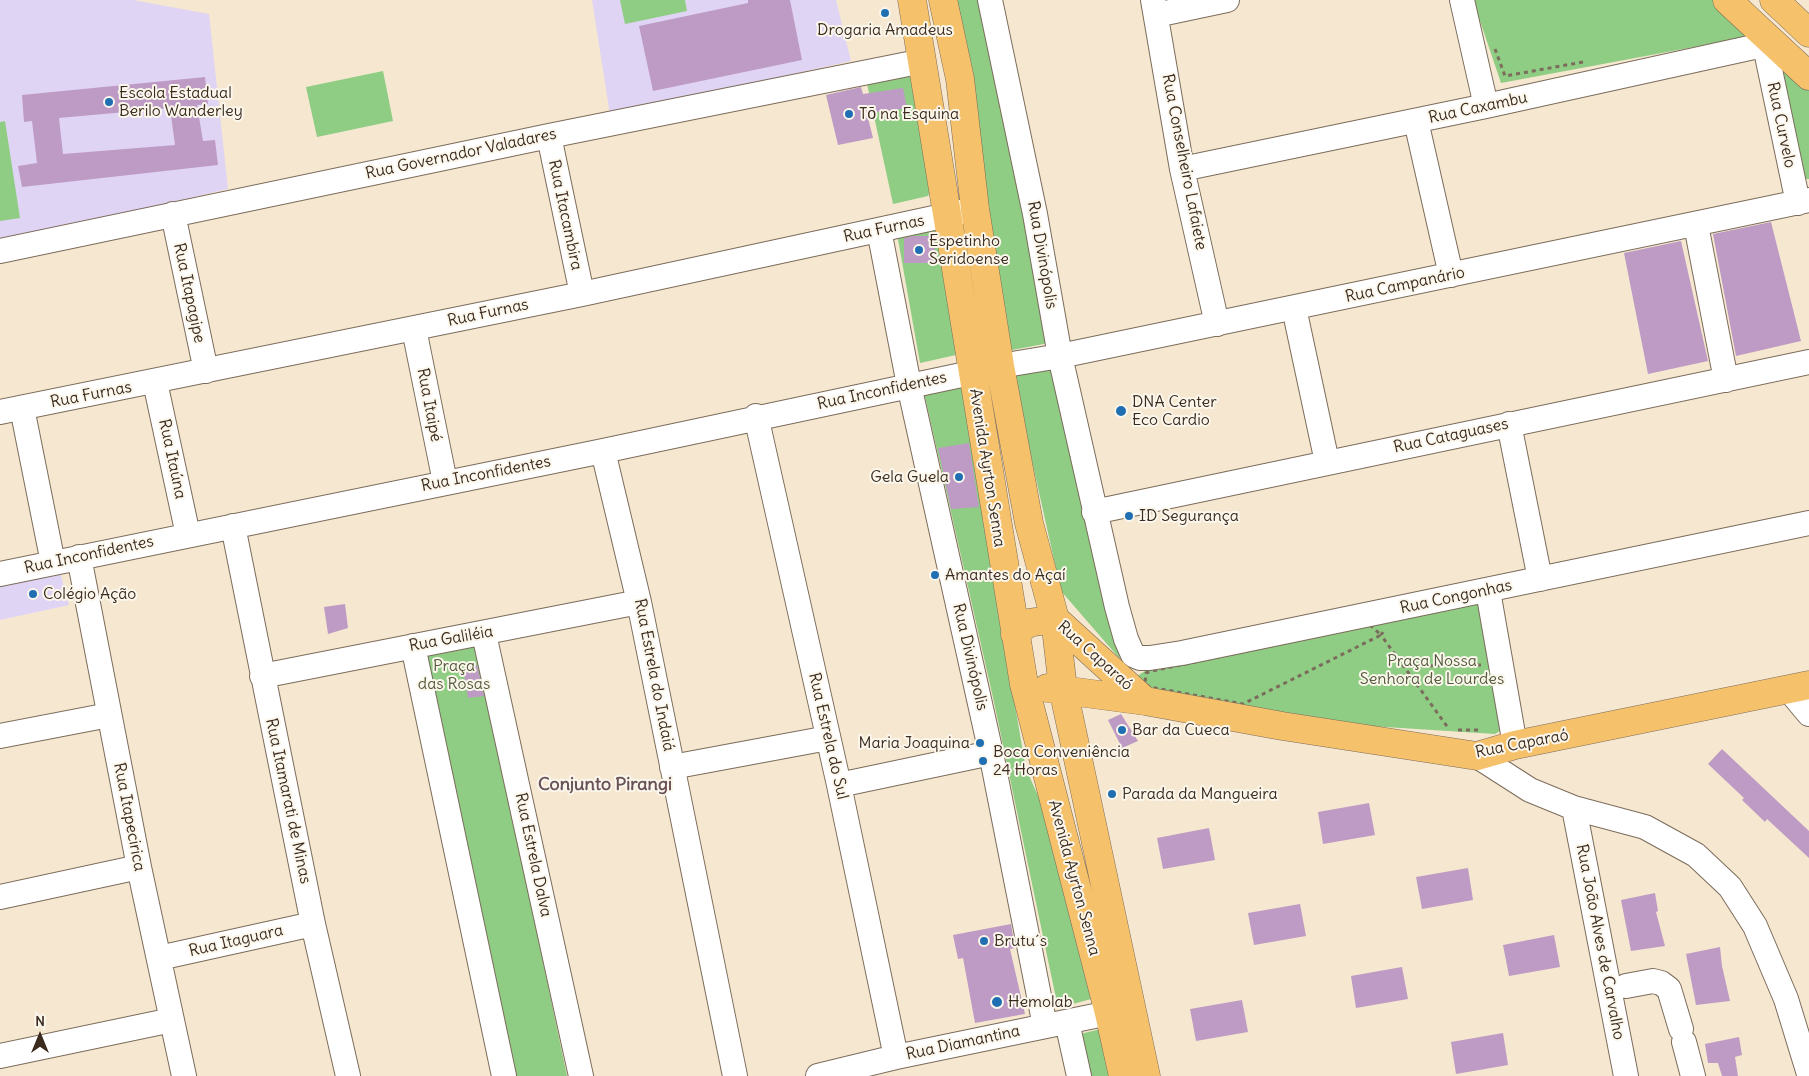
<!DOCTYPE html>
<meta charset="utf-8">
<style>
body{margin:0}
#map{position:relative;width:1809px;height:1076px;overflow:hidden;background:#f6e7d0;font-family:Delius,sans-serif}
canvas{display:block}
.north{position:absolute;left:15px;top:1011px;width:50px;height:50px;-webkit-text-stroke:4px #fbf7ec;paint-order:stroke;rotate:0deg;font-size:14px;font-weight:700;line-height:20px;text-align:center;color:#3b2a1e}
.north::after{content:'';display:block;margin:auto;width:18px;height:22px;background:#3b2a1e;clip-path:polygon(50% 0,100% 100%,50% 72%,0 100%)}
</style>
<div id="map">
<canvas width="1809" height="1076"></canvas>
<div class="north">N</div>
</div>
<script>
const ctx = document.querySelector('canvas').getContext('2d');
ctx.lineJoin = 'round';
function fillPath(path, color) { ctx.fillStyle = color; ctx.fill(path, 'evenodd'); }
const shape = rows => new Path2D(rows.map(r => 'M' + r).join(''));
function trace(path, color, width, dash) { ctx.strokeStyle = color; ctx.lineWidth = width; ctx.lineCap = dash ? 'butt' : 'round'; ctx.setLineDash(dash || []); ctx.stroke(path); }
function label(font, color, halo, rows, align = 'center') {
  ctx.font = font + ' Delius,sans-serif'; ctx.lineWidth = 4; ctx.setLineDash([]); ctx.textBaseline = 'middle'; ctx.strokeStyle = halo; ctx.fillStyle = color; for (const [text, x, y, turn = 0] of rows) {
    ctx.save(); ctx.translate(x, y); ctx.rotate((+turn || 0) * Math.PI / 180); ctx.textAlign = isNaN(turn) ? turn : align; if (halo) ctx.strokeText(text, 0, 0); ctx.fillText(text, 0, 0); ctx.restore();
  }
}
fillPath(shape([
 [0,0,133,0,209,14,228,189,83,223,0,239],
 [592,0,836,0,851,61,610,115],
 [60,572,69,605,0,620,0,583]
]), '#e0d4f4');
fillPath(shape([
 [620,0,685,0,687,11,625,24],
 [950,0,982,0,1049,343,1012,350,1005,344],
 [1473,0,1723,0,1753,36,1501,83],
 [910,64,933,185,928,196,893,204,866,79],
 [1781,67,1809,85,1809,179,1805,179],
 [383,71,393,121,317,137,306,87],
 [5,121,20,218,0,221,0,122],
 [936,220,956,355,920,363,896,228],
 [1053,366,1120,659,1061,591,1012,371],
 [969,379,990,562,1026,769,1044,809,1095,998,1058,1008,994,702,923,388],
 [1476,603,1483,613,1510,725,1495,734,1354,725,1145,690,1137,676,1150,668],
 [476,643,567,1076,514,1076,420,652],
 [1105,1028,1116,1076,1089,1076,1080,1034]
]), '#8ecd83');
fillPath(shape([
 [748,0,790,0,802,60,653,91,639,26,748,3],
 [205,77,208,104,197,105,203,141,215,140,218,165,22,187,18,166,37,163,32,121,24,122,22,95],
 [170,108,175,145,63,154,59,118],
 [861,87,863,94,903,88,907,108,867,114,873,138,838,145,826,95],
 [1771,222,1801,341,1736,356,1713,234],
 [914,236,935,236,935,263,904,263,904,238],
 [1681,241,1708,361,1648,374,1624,253],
 [969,443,979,507,951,509,938,448],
 [345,604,348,628,328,634,324,607],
 [477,665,484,696,468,698,463,668],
 [1121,714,1138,741,1122,748,1108,720],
 [1722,749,1809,831,1809,858,1767,819,1765,822,1742,800,1744,798,1708,764],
 [1369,803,1375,835,1323,844,1318,812],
 [1209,828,1215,860,1163,869,1157,838],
 [1468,868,1473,900,1422,909,1416,877],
 [1655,893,1658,911,1656,912,1665,946,1631,951,1621,900],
 [1300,904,1306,936,1254,945,1248,913],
 [1011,924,1015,948,1010,949,1025,1014,975,1023,963,958,958,959,953,935],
 [1554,935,1560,967,1509,976,1503,945],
 [1720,947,1722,966,1730,1001,1696,1005,1686,954],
 [1402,967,1408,999,1356,1008,1351,976],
 [1242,1000,1248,1032,1196,1041,1190,1009],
 [1503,1033,1508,1065,1456,1074,1451,1042],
 [1739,1037,1742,1055,1735,1057,1738,1076,1722,1076,1718,1063,1708,1063,1705,1044]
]), '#be9bc4');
const minor = shape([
 [990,0,1035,214,1060,356,1117,607,1126,639,1133,655,1140,658,1150,658,1182,653,1809,523],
 [1153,0,1182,169,1217,324],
 [1462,0,1486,106],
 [1156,15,1227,0],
 [1765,46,1798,203],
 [1416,121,1451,275],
 [549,136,582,294],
 [1182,169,1486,106,1772,43],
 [173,214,206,371],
 [1696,225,1726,380],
 [879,230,909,385,991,753,1045,1026],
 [0,251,549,136,923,61],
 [1294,308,1327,462],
 [414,329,445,482],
 [1000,366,1060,356,1809,200],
 [155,382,188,535],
 [22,408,53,563],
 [0,412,582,294,966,211],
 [756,416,839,785,896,1057],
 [1509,424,1540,579],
 [603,451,639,602,735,1076],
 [1094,512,1809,362],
 [233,526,313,924,348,1076],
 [79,557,139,867,184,1076],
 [0,574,603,451,971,373],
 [1488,591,1515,745],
 [484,634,581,1076],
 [413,646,504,1076],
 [262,676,639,602],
 [1789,690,1809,714],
 [0,736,109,715],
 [1477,756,1530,790,1574,808,1645,827,1696,855,1730,887,1755,926,1786,999,1809,1074],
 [672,767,828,738],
 [839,785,991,753],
 [1574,808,1626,1076],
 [0,897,139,867],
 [159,958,313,924],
 [1626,986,1653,981,1661,983,1669,989,1681,1029],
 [1067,1022,1079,1076],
 [1684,1042,1693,1076],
 [0,1056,172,1020],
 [818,1076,896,1057,1109,1013]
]);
const major = shape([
 [912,0,1024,684,1109,1013,1123,1076],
 [943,0,960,79,975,209,1000,366,1029,523,1055,619,1063,689,1146,1076],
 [1727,0,1809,76],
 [1774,0,1809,33],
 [1015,634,1028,623,1055,619,1145,701],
 [1047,688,1145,701,1282,726,1477,756,1515,745,1809,685]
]);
trace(minor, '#7c6c5c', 26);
trace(major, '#7c6c5c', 29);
trace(shape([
 [1495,49,1505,76,1583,62],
 [1370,625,1381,635,1243,704,1150,687,1145,684,1146,673,1152,671,1370,625],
 [1383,632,1381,635,1449,729],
 [1405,666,1481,665],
 [1458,730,1482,730]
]), '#7c6c5c', 3, [4, 4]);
trace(minor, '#fff', 24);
trace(major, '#f6c16b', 28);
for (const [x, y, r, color] of [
 [885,13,5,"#1f6fb2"],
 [109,102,5,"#1f6fb2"],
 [849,114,5,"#1f6fb2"],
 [919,250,5,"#1f6fb2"],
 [1121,411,6,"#1f6fb2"],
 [959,477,5,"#1f6fb2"],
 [1129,516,5,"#1f6fb2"],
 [935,575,5,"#1f6fb2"],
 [33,594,5,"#1f6fb2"],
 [1122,730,5,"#1f6fb2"],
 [980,743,5,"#1f6fb2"],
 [983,761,5,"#1f6fb2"],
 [1112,794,5,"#1f6fb2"],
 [984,941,5,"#1f6fb2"],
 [997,1002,6,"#1f6fb2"]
]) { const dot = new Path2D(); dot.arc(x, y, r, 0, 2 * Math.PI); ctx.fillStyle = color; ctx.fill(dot); trace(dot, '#fbf7ec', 2); }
label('16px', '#3b2a1e', '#fbf7ec', [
 ["Drogaria Amadeus",885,30,"center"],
 ["Escola Estadual",119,93],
 ["Berilo Wanderley",119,111],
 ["Tō na Esquina",859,114],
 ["Espetinho",929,241],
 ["Seridoense",929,259],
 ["DNA Center",1132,402],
 ["Eco Cardio",1132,420],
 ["Gela Guela",949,477,"right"],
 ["ID Segurança",1139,516],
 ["Amantes do Açaí",945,575],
 ["Colégio Ação",43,594],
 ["Bar da Cueca",1132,730],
 ["Maria Joaquina",970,743,"right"],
 ["Boca Conveniência",993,752],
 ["24 Horas",993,770],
 ["Parada da Mangueira",1122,794],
 ["Brutu´s",994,941],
 ["Hemolab",1008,1002]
], 'left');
label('16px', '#3b2a1e', '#fbf7ec', [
 ["Rua Caxambu",1478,108,-12],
 ["Rua Curvelo",1781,125,78],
 ["Rua Governador Valadares",461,154,-12],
 ["Rua Conselheiro Lafaiete",1184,162,79],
 ["Rua Itacambira",565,215,78],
 ["Rua Furnas",884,229,-12],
 ["Rua Divinópolis",1042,255,80],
 ["Rua Campanário",1405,285,-12],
 ["Rua Itapagipe",189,293,78],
 ["Rua Furnas",488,313,-12],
 ["Rua Inconfidentes",882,391,-12],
 ["Rua Furnas",91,395,-11],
 ["Rua Itaipé",429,405,79],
 ["Rua Cataguases",1451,436,-12],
 ["Rua Itaúna",172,459,78],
 ["Avenida Ayrton Senna",987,468,81],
 ["Rua Inconfidentes",486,474,-11],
 ["Rua Inconfidentes",89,555,-12],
 ["Rua Congonhas",1456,597,-12],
 ["Rua Galiléia",451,639,-10],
 ["Rua Caparaó",1095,656,42],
 ["Rua Divinópolis",970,657,77],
 ["Rua Estrela do Indaiá",654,675,79],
 ["Rua Estrela do Sul",828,736,77],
 ["Rua Caparaó",1522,744,-11],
 ["Rua Itamarati de Minas",288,801,78],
 ["Rua Itapecirica",129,817,79],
 ["Rua Estrela Dalva",533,855,78],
 ["Avenida Ayrton Senna",1074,878,75],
 ["Rua Itaguara",236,941,-13],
 ["Rua João Alves de Carvalho",1600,942,79],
 ["Rua Diamantina",963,1043,-12]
]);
label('16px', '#545b3c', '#fbf7ec', [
 ["Praça Nossa",1432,661],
 ["Senhora de Lourdes",1432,679],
 ["Praça",454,666],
 ["das Rosas",454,684]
]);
label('bold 18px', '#695258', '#fbf7ec', [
 ["Conjunto Pirangi",605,785]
]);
</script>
